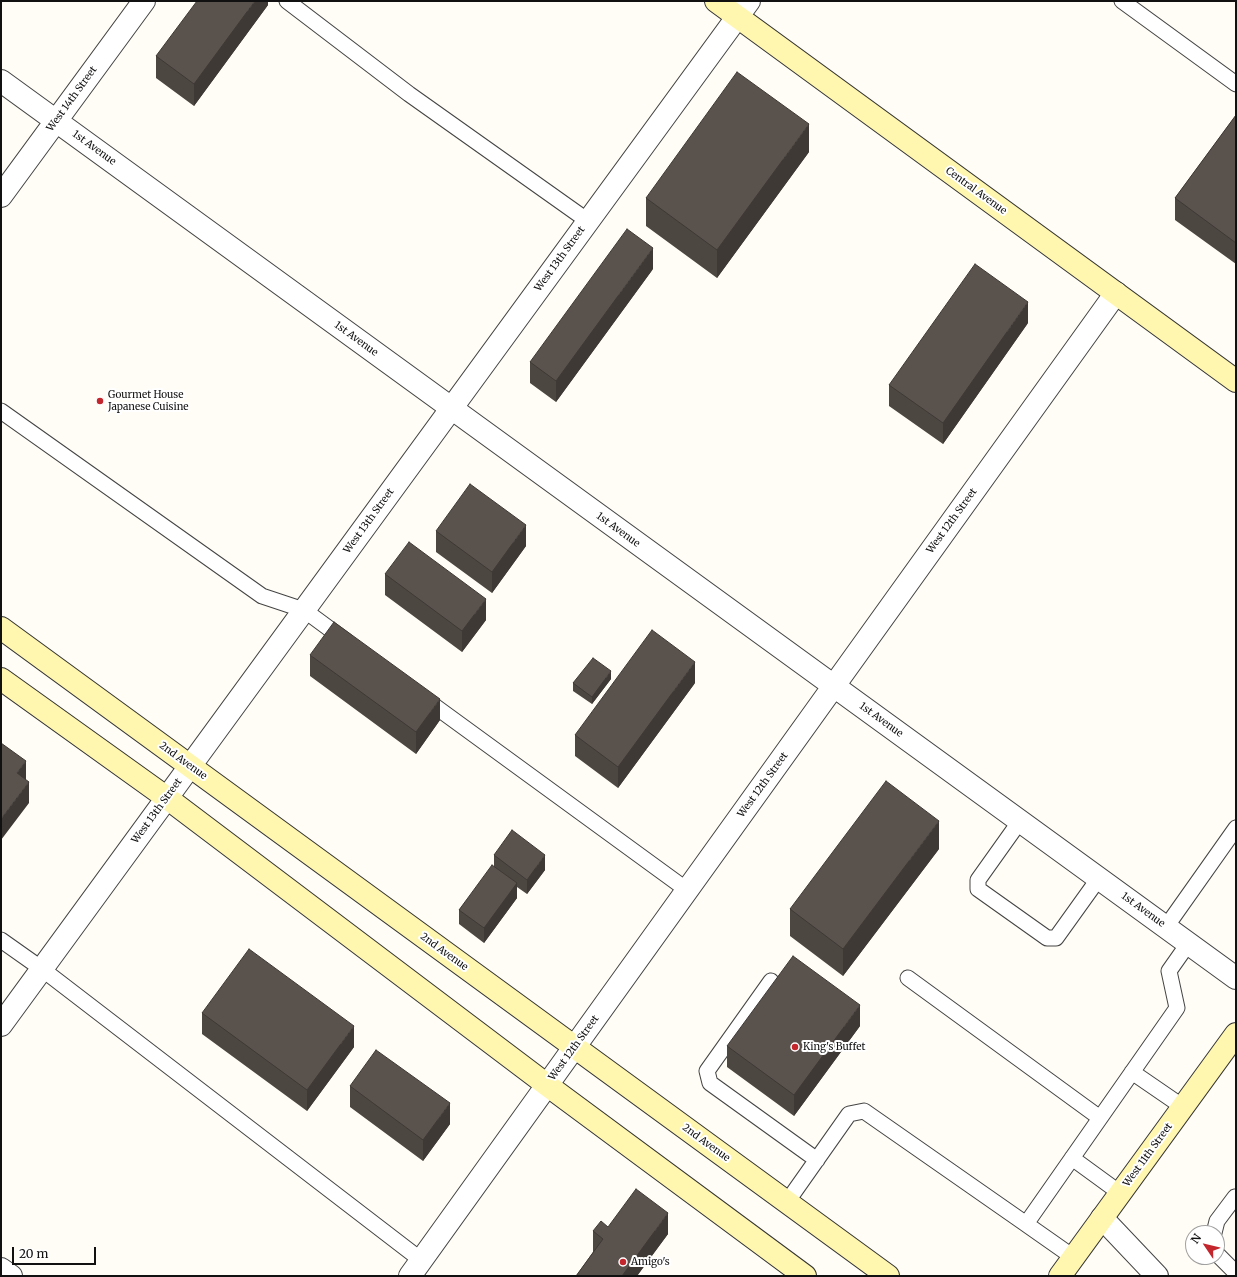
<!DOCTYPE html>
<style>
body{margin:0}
#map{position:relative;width:1237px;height:1277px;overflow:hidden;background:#fffdf5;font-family:Merriweather,serif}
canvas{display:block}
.frame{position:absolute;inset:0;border:2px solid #111;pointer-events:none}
.north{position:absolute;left:1185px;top:1225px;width:40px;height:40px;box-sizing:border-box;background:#fff;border:1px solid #a0a0a0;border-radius:50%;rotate:305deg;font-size:11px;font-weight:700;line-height:16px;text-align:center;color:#111}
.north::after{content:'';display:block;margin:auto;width:14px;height:18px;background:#c4262e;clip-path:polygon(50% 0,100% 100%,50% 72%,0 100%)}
.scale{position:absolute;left:12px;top:1247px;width:84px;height:18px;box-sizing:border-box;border:2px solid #111;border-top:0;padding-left:5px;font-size:12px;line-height:14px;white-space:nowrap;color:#111;-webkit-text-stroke:3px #fff;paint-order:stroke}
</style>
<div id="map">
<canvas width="1237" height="1277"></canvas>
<div class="frame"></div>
<div class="north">N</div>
<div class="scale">20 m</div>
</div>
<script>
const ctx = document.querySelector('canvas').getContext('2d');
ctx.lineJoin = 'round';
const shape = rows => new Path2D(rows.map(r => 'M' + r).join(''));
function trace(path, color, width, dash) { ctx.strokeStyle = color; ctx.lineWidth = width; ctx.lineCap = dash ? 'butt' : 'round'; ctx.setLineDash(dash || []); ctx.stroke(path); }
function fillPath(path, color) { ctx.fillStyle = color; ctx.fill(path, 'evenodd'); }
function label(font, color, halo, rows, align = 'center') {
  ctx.font = font + ' Merriweather,serif'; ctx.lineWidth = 4; ctx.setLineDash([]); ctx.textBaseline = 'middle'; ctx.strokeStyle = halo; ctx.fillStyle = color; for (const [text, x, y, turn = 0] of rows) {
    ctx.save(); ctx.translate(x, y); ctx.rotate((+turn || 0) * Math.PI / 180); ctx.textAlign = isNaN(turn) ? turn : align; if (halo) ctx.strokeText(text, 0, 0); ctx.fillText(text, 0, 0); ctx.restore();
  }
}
const lane = shape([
 [287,1,409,94,588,221],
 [1122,1,1236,84],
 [1,411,262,596,304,610,346,641],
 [425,699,687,890],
 [1020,821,978,880,978,889,1047,938,1056,938,1099,878],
 [1166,927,1236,828],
 [1,940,42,969,421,1260],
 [908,978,1100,1118],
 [771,981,707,1071,710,1083,817,1160],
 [1132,1072,1183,1107],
 [1072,1158,1120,1193],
 [787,1202,849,1114,864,1111,1026,1224],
 [1214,1233,1217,1221,1235,1197],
 [1217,1254,1236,1273],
 [1073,1257,1026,1224,1177,1008,1169,971,1188,944]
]);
const street = shape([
 [1,81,1236,978],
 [1,196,144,1],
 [1,1025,749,1],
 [1102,1218,1157,1276],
 [1,1269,11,1276],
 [410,1276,1116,293]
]);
const secondary = shape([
 [716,1,1236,381],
 [1,628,888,1276],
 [1,679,167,798,547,1085,805,1276],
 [1060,1276,1236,1034]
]);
trace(lane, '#444', 17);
trace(street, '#444', 24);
trace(secondary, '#333', 24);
trace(lane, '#fff', 15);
trace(street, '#fff', 22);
trace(secondary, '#fff6b0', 22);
fillPath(shape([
 [268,1,268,5,194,106,156,78,156,56],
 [1236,115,1236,264,1175,220,1175,198],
 [809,152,717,278,646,226,646,198],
 [653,269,556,402,530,383,530,362],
 [1028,323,943,444,889,406,889,385],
 [436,531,526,546,492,593,436,552],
 [385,574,486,620,462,652,385,595],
 [310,655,440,720,416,754,310,676],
 [611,679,592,704,573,691,573,683],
 [695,683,618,788,575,756,575,735],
 [939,849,843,976,790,936,790,909],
 [494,855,545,870,527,894,517,887,517,898,484,943,459,924,459,910,494,866],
 [202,1013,354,1047,307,1111,202,1034],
 [860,1026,794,1116,727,1067,727,1046],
 [350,1086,450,1124,423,1161,350,1107],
 [608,1227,668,1234,637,1276,576,1276,593,1252,593,1231]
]), '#4d4742');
fillPath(shape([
 [255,1,268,1,268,5,194,106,194,84],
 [809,124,809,152,717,278,717,250],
 [653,248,653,269,556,402,556,381],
 [1028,302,1028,323,943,444,943,423],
 [526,525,526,546,492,593,492,572],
 [486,599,486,620,462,652,462,631],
 [695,662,695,683,618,788,618,767],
 [611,671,611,679,592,704,592,697],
 [440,699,440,720,416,754,416,732],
 [26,761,26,783,17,773],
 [29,782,29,803,1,840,1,819],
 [939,821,939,849,843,976,843,949],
 [545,855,545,870,527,894,527,880],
 [517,883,517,898,484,943,484,928],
 [860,1005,860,1026,794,1116,794,1095],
 [354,1026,354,1047,307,1111,307,1090],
 [450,1103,450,1124,423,1161,423,1140],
 [668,1213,668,1234,637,1276,622,1276]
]), '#3f3936');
const building = shape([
 [197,1,255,1,194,84,156,56,197,1],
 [737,72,809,124,717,250,646,198,737,72],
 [1236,115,1236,243,1175,198,1236,115],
 [627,229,653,248,556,381,530,362,627,229],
 [975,264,1028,302,943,423,889,385,975,264],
 [470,484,526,525,492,572,436,531,470,484],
 [409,542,486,599,462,631,385,574,409,542],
 [334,622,440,699,416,732,310,655,334,622],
 [652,630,695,662,618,767,575,735,652,630],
 [593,658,611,671,592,697,573,683,593,658],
 [1,743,26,761,17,773,29,782,1,819,1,743],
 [886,781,939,821,843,949,790,909,886,781],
 [512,830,545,855,527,880,494,855,512,830],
 [492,865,517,883,484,928,459,910,492,865],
 [249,949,354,1026,307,1090,202,1013,249,949],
 [793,956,860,1005,794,1095,727,1046,793,956],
 [376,1050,450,1103,423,1140,350,1086,376,1050],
 [636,1189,668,1213,622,1276,576,1276,603,1239,593,1231,601,1221,608,1227,636,1189]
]);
fillPath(building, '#5a524d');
trace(building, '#3f3936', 1);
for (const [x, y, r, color] of [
 [100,401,4,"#c4262e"],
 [795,1047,4,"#c4262e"],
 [623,1262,4,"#c4262e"]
]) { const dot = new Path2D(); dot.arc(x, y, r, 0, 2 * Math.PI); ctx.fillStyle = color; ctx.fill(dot); trace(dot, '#fff', 1.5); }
label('10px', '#111', '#fff', [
 ["West 14th Street",72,99,-54],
 ["1st Avenue",94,148,36],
 ["Central Avenue",976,191,36],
 ["West 13th Street",560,259,-54],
 ["1st Avenue",356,339,36],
 ["West 13th Street",369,521,-54],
 ["West 12th Street",952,521,-54],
 ["1st Avenue",618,530,36],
 ["1st Avenue",881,720,36],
 ["2nd Avenue",183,761,36],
 ["West 12th Street",763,785,-54],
 ["West 13th Street",157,811,-54],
 ["1st Avenue",1143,910,36],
 ["2nd Avenue",444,952,36],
 ["West 12th Street",574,1048,-54],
 ["2nd Avenue",706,1143,36],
 ["West 11th Street",1148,1155,-54]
]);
label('10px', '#111', '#fff', [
 ["Gourmet House",108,395],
 ["Japanese Cuisine",108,407],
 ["King's Buffet",803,1047],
 ["Amigo's",631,1262]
], 'left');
</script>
